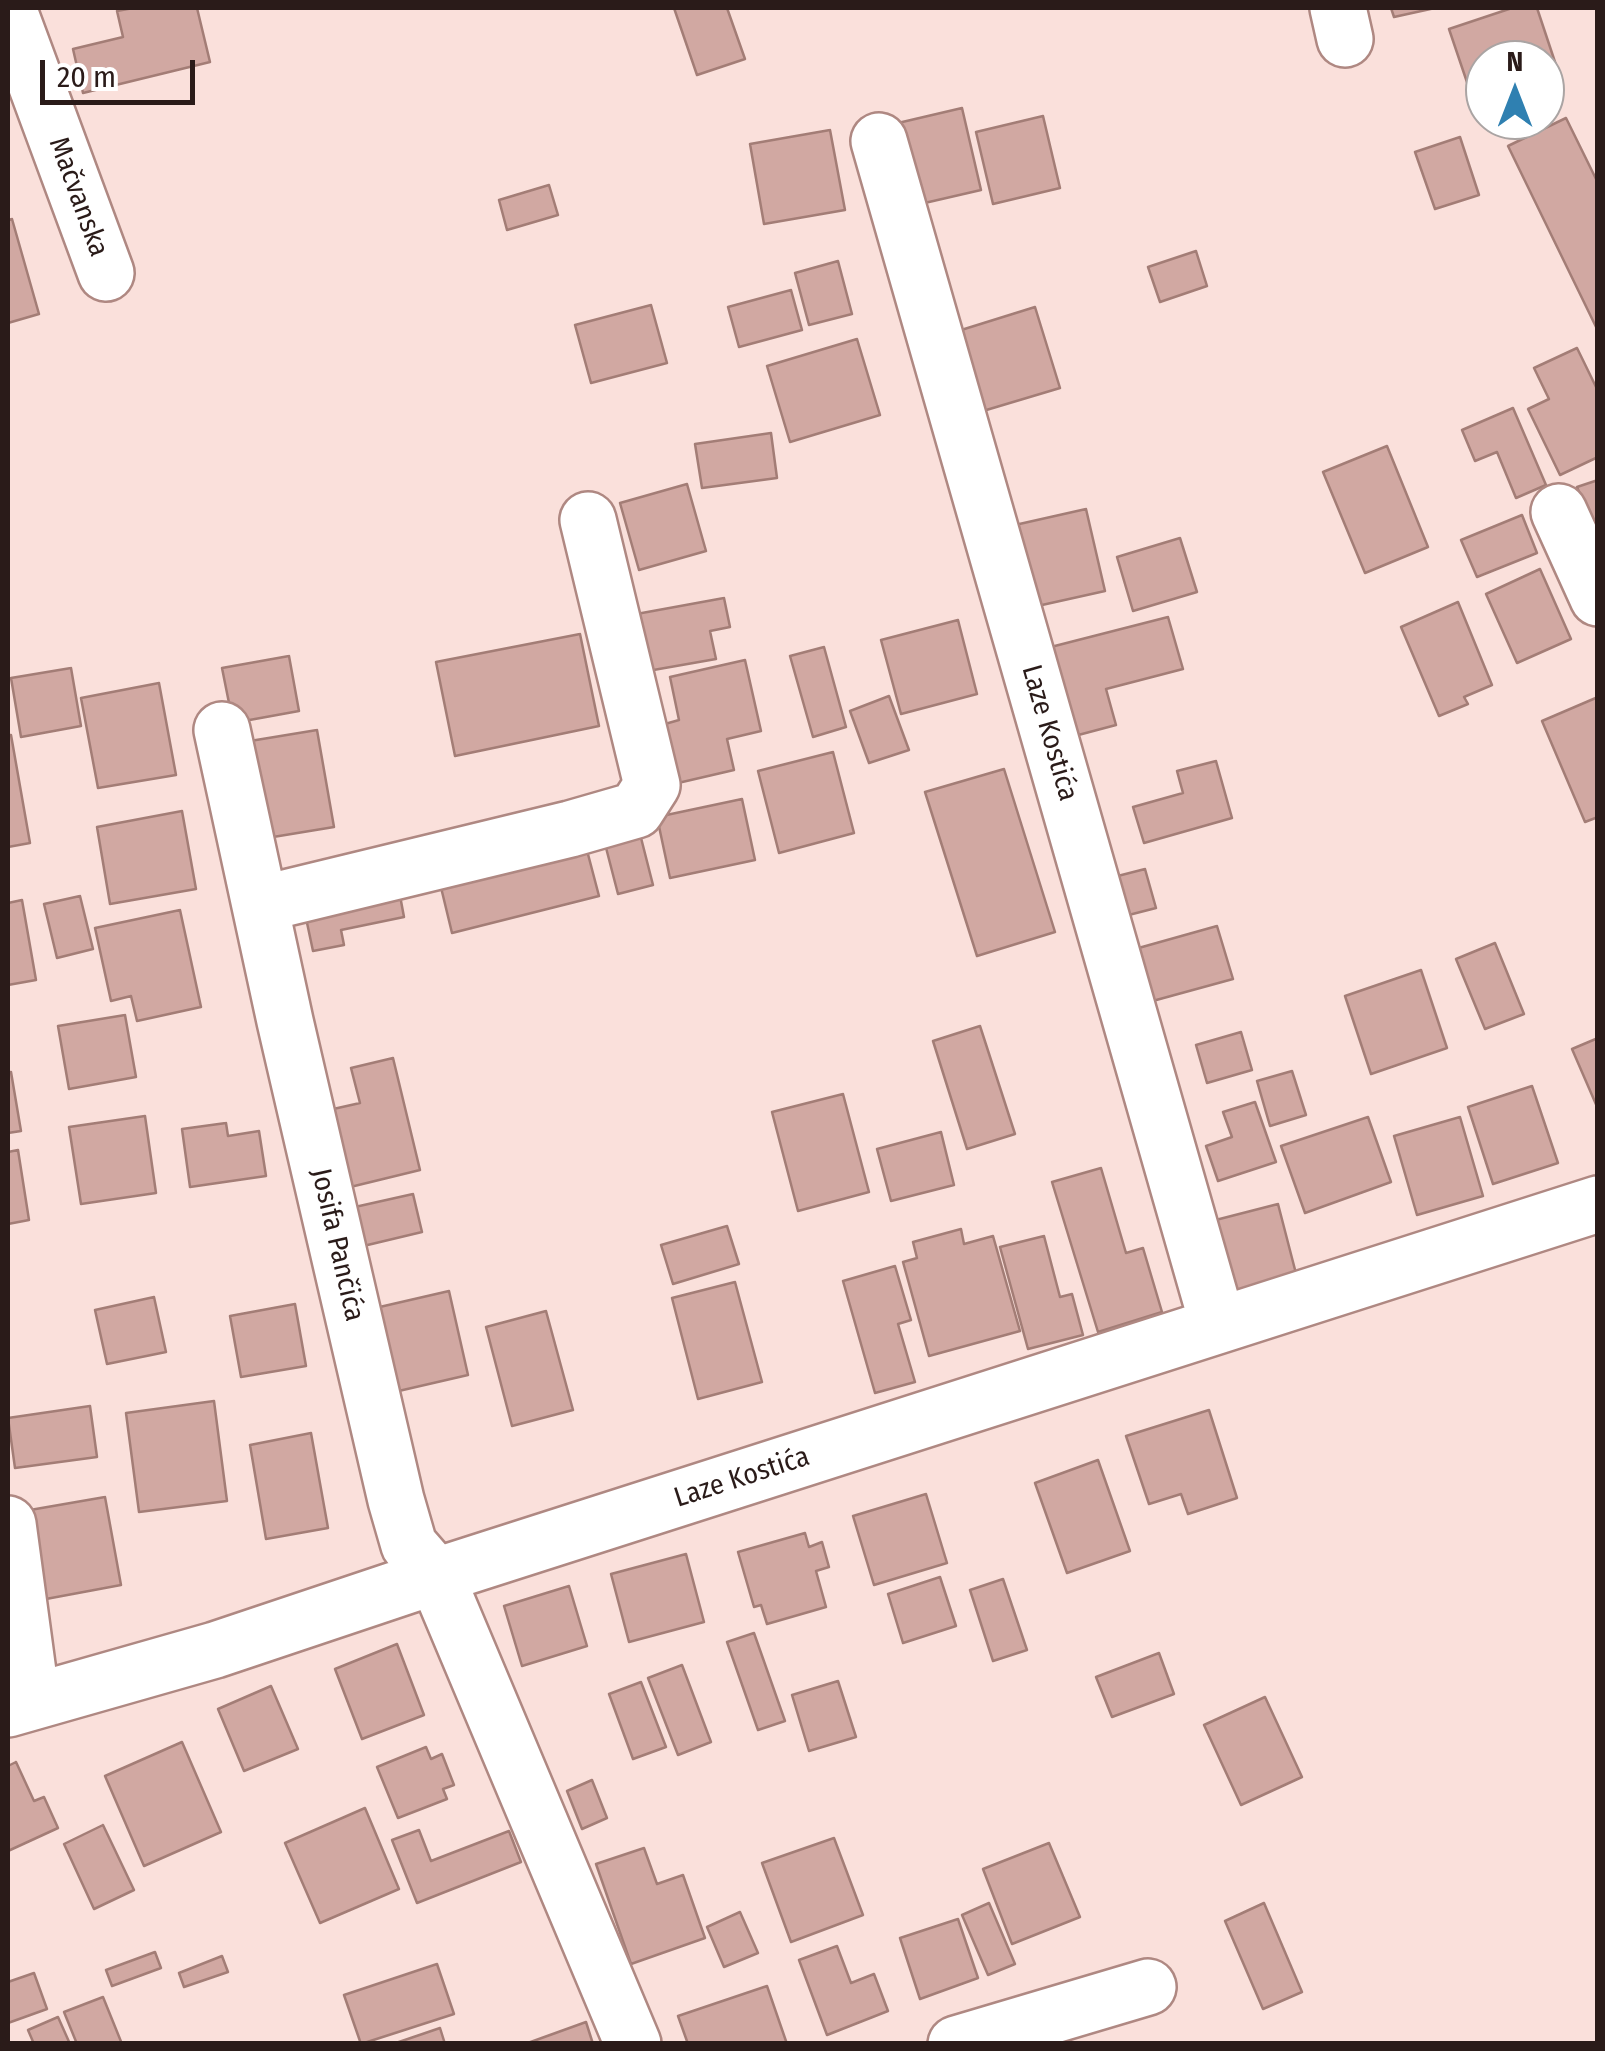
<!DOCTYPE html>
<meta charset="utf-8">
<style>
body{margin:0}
#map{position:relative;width:1605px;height:2051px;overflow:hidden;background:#fae0db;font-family:"Fira Sans Condensed",sans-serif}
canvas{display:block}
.frame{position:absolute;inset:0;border:10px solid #2a1b19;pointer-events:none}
.north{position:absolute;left:1465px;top:40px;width:100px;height:100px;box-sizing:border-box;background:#fff;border:2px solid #aaa4a3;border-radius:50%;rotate:0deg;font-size:28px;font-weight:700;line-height:40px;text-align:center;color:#2a1b19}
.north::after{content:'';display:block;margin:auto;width:35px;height:45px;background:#2f80b1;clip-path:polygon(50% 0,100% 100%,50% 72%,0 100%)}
.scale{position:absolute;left:40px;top:60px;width:155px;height:45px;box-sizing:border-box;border:5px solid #2a1b19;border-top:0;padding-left:12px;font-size:30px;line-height:35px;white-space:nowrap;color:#2a1b19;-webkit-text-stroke:8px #fff;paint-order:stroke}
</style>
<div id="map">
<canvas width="1605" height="2051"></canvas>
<div class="frame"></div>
<div class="north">N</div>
<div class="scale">20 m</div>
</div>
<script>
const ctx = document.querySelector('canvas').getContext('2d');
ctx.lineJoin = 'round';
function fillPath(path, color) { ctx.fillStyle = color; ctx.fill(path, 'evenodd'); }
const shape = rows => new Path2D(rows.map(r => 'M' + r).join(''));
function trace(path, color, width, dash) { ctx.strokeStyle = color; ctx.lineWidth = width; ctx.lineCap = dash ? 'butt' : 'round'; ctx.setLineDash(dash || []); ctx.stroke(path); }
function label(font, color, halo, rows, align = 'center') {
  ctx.font = font + ' "Fira Sans Condensed",sans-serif'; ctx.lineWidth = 10; ctx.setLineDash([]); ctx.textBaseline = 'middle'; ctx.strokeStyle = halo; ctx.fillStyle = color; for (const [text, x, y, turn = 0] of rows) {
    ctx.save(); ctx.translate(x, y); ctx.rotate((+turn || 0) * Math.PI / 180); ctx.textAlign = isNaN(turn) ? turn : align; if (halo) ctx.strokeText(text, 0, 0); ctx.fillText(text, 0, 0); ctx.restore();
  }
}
const building = shape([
 [133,8,197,8,210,62,83,93,73,49,123,37,117,11,133,8],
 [674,8,727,8,745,59,697,75,674,8],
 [1391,8,1435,8,1394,17,1391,8],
 [1512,8,1537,8,1557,68,1545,72,1545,60,1485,60,1485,92,1472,97,1449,29,1512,8],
 [962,108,981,190,916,205,898,123,962,108],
 [1043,116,1060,188,993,204,976,132,1043,116],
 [1566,118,1598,183,1598,331,1508,146,1566,118],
 [830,130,845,210,764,224,750,144,830,130],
 [1460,137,1479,195,1435,209,1415,152,1460,137],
 [549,185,558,215,507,230,499,200,549,185],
 [12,219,39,314,8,323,8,220,12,219],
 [1196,251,1207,286,1160,302,1148,267,1196,251],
 [838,261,852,314,809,325,795,273,838,261],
 [791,290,802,330,739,347,728,307,791,290],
 [651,305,667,363,591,383,575,325,651,305],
 [1035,307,1060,388,983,411,958,331,1035,307],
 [857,339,880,415,790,442,767,366,857,339],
 [1577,348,1598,391,1598,457,1560,475,1528,409,1549,399,1534,368,1577,348],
 [1513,408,1546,485,1516,498,1497,452,1475,461,1462,430,1513,408],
 [771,433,777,478,702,488,695,444,771,433],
 [1387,446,1428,547,1365,573,1323,472,1387,446],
 [1598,480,1598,539,1577,487,1598,480],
 [687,484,706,551,639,570,620,503,687,484],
 [1086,509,1105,591,1024,609,1006,527,1086,509],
 [1522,515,1537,553,1477,577,1461,540,1522,515],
 [1180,538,1197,592,1133,611,1117,557,1180,538],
 [1540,569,1571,639,1517,663,1486,594,1540,569],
 [724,598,730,627,710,631,716,659,642,672,631,615,724,598],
 [1458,602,1492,685,1464,697,1468,704,1439,716,1401,627,1458,602],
 [1168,617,1183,669,1106,689,1116,725,1067,738,1043,649,1168,617],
 [958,620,977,694,901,714,881,640,958,620],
 [580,634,599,726,455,756,436,662,580,634],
 [824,647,846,727,813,737,790,656,824,647],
 [289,656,299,711,233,723,222,668,289,656],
 [745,660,761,731,727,739,734,770,678,783,665,724,679,720,670,677,745,660],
 [71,668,81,726,21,737,11,678,71,668],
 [159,683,176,775,98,788,81,698,159,683],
 [889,696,909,750,869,763,850,711,889,696],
 [1598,697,1598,817,1585,822,1542,721,1598,697],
 [317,730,334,827,261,839,244,742,317,730],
 [8,735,11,735,30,843,8,847,8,735],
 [833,752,854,833,779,853,758,771,833,752],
 [1216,761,1232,818,1144,843,1133,807,1183,793,1177,771,1216,761],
 [1004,769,1055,932,977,956,925,792,1004,769],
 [742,799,755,860,670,878,657,817,742,799],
 [182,811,196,889,110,904,97,827,182,811],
 [639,830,653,885,618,894,604,840,639,830],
 [584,839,599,896,452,933,438,875,584,839],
 [1145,869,1156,908,1117,918,1106,879,1145,869],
 [398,885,404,917,341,930,344,945,313,951,303,904,398,885],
 [80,896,93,949,57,958,44,904,80,896],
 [22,900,36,980,8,985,8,903,22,900],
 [180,910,201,1007,137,1021,131,996,111,1001,95,928,180,910],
 [1217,926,1233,979,1149,1002,1135,949,1217,926],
 [1495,943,1524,1014,1485,1029,1456,959,1495,943],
 [1421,970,1447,1048,1371,1074,1345,996,1421,970],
 [125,1015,136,1077,69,1089,58,1026,125,1015],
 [980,1026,1015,1134,967,1149,933,1041,980,1026],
 [1241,1032,1252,1070,1207,1083,1196,1045,1241,1032],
 [1598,1038,1598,1109,1572,1049,1598,1038],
 [393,1058,420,1170,338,1190,320,1112,360,1103,351,1068,393,1058],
 [1292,1071,1306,1115,1270,1126,1257,1081,1292,1071],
 [11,1072,21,1131,8,1133,8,1073,11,1072],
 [1532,1086,1558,1163,1493,1184,1468,1107,1532,1086],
 [843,1094,869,1192,798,1211,772,1112,843,1094],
 [1255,1102,1276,1162,1218,1181,1206,1146,1232,1137,1223,1112,1255,1102],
 [145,1116,156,1193,81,1204,69,1127,145,1116],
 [1368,1117,1391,1182,1305,1213,1281,1146,1368,1117],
 [1460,1117,1483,1196,1417,1215,1394,1136,1460,1117],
 [226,1123,228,1136,259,1131,266,1176,190,1187,182,1129,226,1123],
 [941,1132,954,1185,891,1201,877,1149,941,1132],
 [18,1150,29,1220,8,1224,8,1152,18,1150],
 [1101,1168,1126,1253,1143,1248,1162,1312,1098,1332,1052,1182,1101,1168],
 [413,1194,422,1232,355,1248,346,1209,413,1194],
 [1278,1204,1300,1289,1226,1308,1204,1223,1278,1204],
 [727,1226,739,1264,673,1284,661,1245,727,1226],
 [961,1229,964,1244,993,1236,1020,1331,929,1356,903,1262,917,1258,913,1242,961,1229],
 [1044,1236,1060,1297,1072,1294,1083,1335,1028,1349,1000,1247,1044,1236],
 [895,1266,911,1320,898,1324,915,1382,875,1393,843,1281,895,1266],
 [735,1282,762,1382,698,1399,672,1298,735,1282],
 [449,1291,468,1375,390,1393,371,1309,449,1291],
 [154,1297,166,1352,107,1364,95,1310,154,1297],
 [295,1304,306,1366,241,1377,230,1316,295,1304],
 [546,1311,573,1410,512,1426,486,1327,546,1311],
 [214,1401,227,1501,139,1512,126,1413,214,1401],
 [90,1406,97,1457,15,1468,8,1418,90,1406],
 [1209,1410,1237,1498,1188,1514,1181,1494,1149,1504,1126,1436,1209,1410],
 [311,1433,328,1528,266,1539,250,1445,311,1433],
 [1098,1460,1130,1551,1067,1573,1035,1483,1098,1460],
 [926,1494,947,1563,874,1585,853,1516,926,1494],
 [105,1497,121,1585,46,1599,30,1510,105,1497],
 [805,1533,809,1547,822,1542,829,1567,816,1571,826,1607,767,1624,761,1605,754,1607,738,1552,805,1533],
 [686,1554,704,1622,629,1642,611,1574,686,1554],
 [940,1577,956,1626,903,1643,888,1594,940,1577],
 [1003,1579,1027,1650,993,1661,970,1590,1003,1579],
 [569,1586,587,1646,522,1666,504,1606,569,1586],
 [754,1633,785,1721,758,1730,727,1642,754,1633],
 [397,1644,424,1715,362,1739,335,1669,397,1644],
 [1159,1653,1174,1694,1112,1717,1096,1677,1159,1653],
 [682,1665,711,1742,678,1755,648,1678,682,1665],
 [838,1681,856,1737,809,1751,792,1695,838,1681],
 [641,1682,666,1747,633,1759,609,1694,641,1682],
 [271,1686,298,1749,244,1771,218,1709,271,1686],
 [1265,1697,1302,1777,1241,1805,1204,1725,1265,1697],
 [182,1742,221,1832,144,1866,105,1776,182,1742],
 [426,1747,431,1759,442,1754,454,1785,443,1789,447,1799,398,1818,377,1767,426,1747],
 [16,1762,34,1801,44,1797,58,1828,8,1851,8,1766,16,1762],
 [592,1780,607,1818,582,1829,567,1791,592,1780],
 [365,1808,399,1889,320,1923,285,1843,365,1808],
 [103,1825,134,1890,94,1909,64,1844,103,1825],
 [419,1830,431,1861,509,1831,521,1862,417,1903,392,1840,419,1830],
 [834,1838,863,1915,791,1942,762,1863,834,1838],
 [1049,1843,1080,1917,1012,1944,983,1869,1049,1843],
 [644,1848,657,1884,683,1875,705,1938,631,1964,596,1864,644,1848],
 [989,1903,1015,1964,988,1975,962,1915,989,1903],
 [1264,1903,1302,1992,1263,2009,1225,1921,1264,1903],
 [740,1912,758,1953,724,1967,707,1927,740,1912],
 [958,1919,978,1978,920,1999,900,1938,958,1919],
 [837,1946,851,1983,874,1974,888,2011,827,2035,799,1960,837,1946],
 [155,1952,161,1968,112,1986,106,1970,155,1952],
 [222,1956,228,1972,184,1987,179,1973,222,1956],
 [437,1964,454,2014,361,2044,344,1995,437,1964],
 [34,1973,47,2009,8,2023,8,1982,34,1973],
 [767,1986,787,2044,688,2044,678,2016,767,1986],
 [103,1997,122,2044,77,2044,64,2012,103,1997],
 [58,2017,70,2044,34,2044,28,2030,58,2017],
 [586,2022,593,2044,525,2044,586,2022],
 [440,2028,445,2044,393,2044,440,2028]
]);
fillPath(building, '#d1a8a2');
trace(building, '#a37d76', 2.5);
const minor = shape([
 [8,8,106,273],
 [1338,8,1345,39],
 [879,141,1218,1325],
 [1559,512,1598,598],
 [222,730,285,1021,396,1500,409,1545,436,1576,633,2044],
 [261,904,570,829,636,810,652,785,588,520],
 [8,1524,32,1702],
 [8,1709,215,1650,436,1576,1598,1204],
 [956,2044,1148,1987]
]);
trace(minor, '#af8882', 60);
trace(minor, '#fff', 55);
label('28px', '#2a1b19', '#fff', [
 ["Mačvanska",78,197,70],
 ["Laze Kostića",1049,733,74],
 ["Josifa Pančića",337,1245,77],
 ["Laze Kostića",742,1478,-18]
]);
</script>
